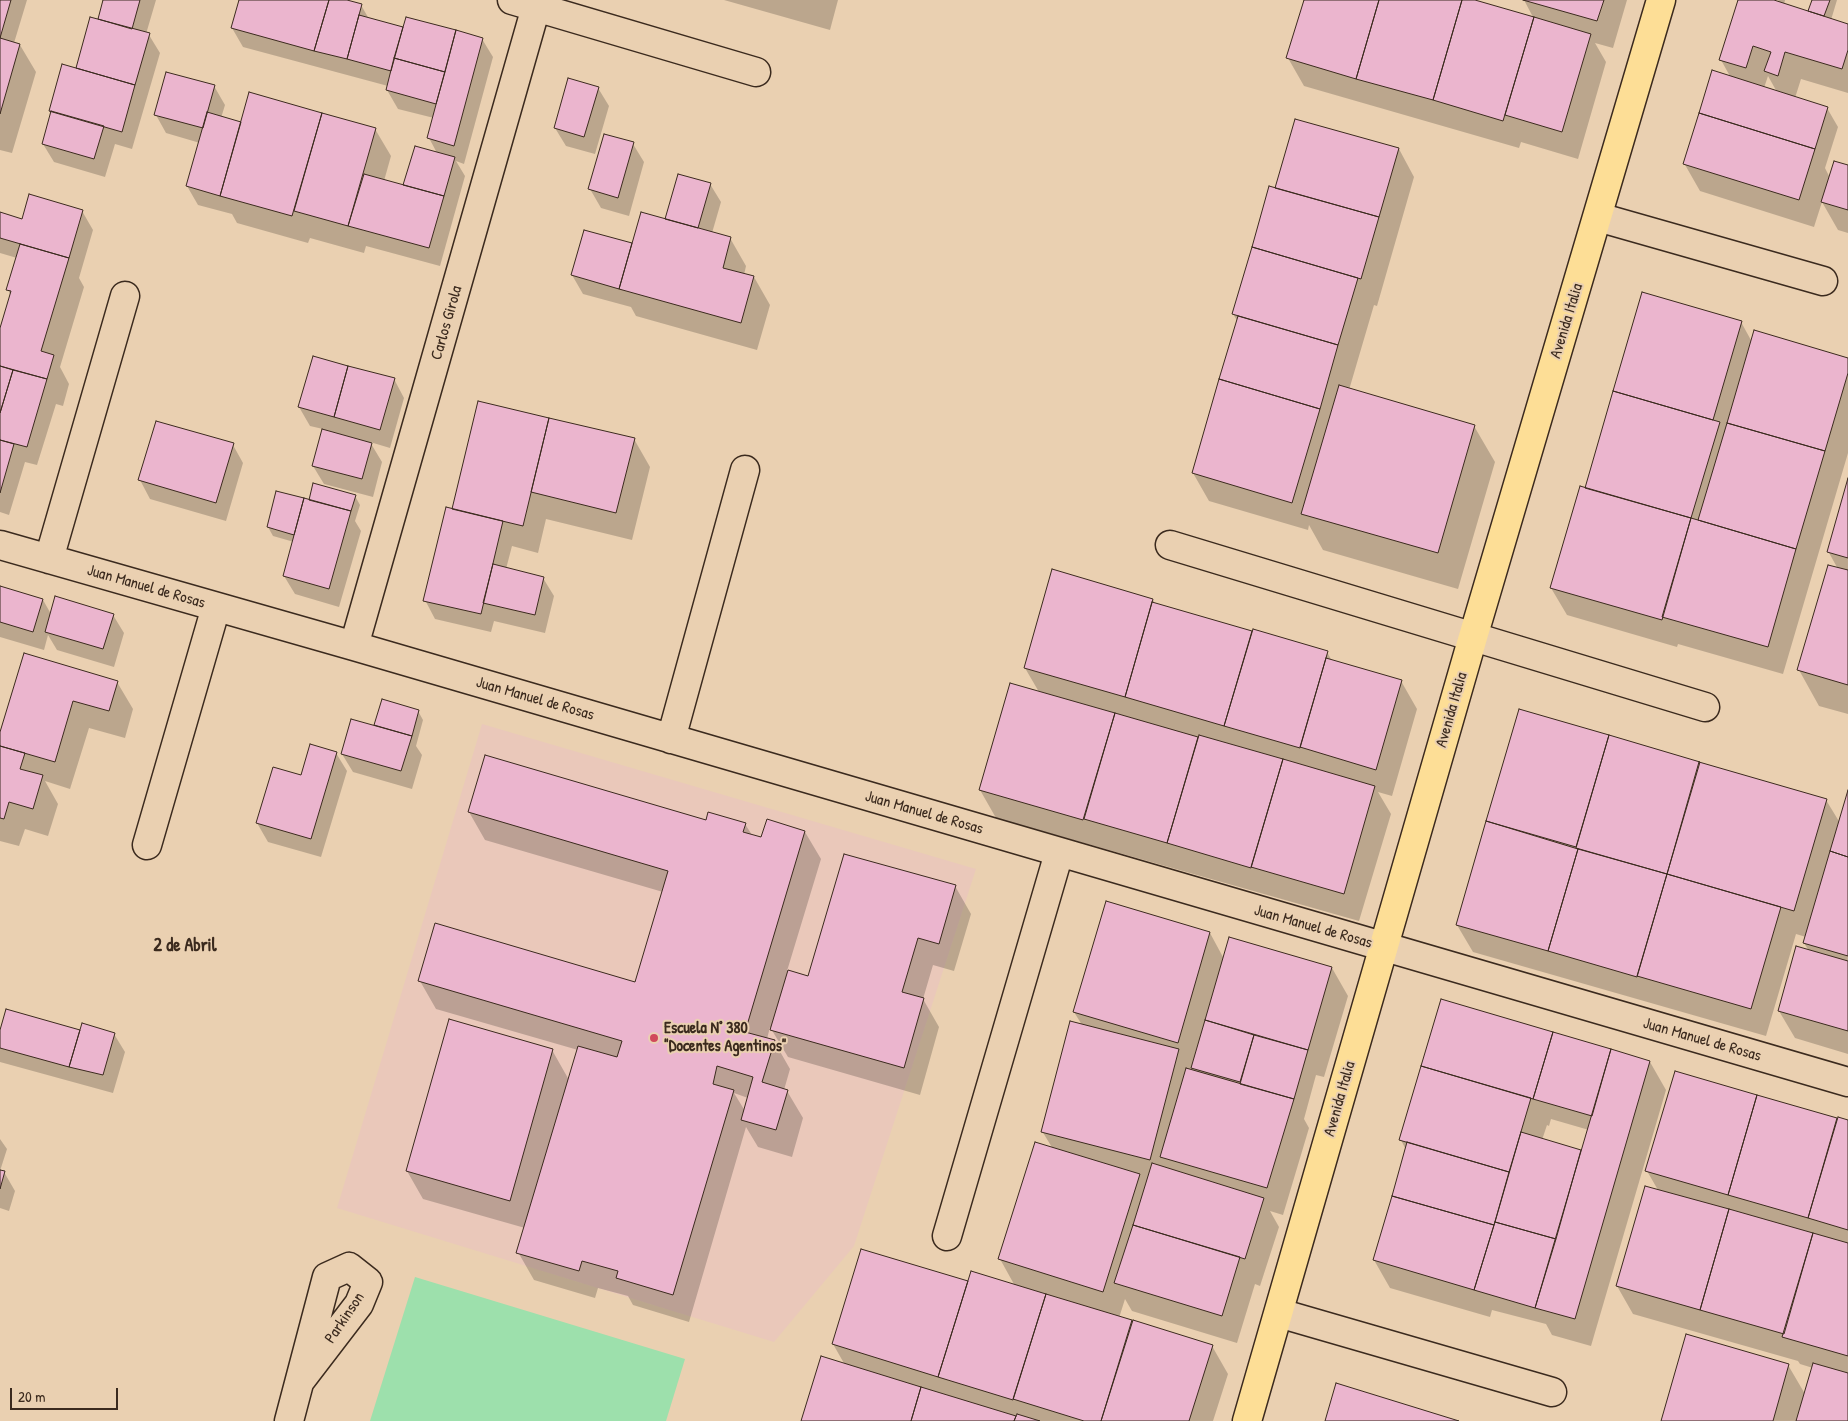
<!DOCTYPE html>
<meta charset="utf-8">
<style>
body{margin:0}
#map{position:relative;width:1848px;height:1421px;overflow:hidden;background:#ead0b1;font-family:"Patrick Hand",sans-serif}
canvas{display:block}
.scale{position:absolute;left:10px;top:1388px;width:108px;height:22px;box-sizing:border-box;border:2px solid #3b2a1e;border-top:0;padding-left:6px;font-size:15px;line-height:18px;white-space:nowrap;color:#3b2a1e;-webkit-text-stroke:4px #ead0b1;paint-order:stroke}
</style>
<div id="map">
<canvas width="1848" height="1421"></canvas>
<div class="scale">20 m</div>
</div>
<script>
const ctx = document.querySelector('canvas').getContext('2d');
ctx.lineJoin = 'round';
function fillPath(path, color) { ctx.fillStyle = color; ctx.fill(path, 'evenodd'); }
const shape = rows => new Path2D(rows.map(r => 'M' + r).join(''));
function trace(path, color, width, dash) { ctx.strokeStyle = color; ctx.lineWidth = width; ctx.lineCap = dash ? 'butt' : 'round'; ctx.setLineDash(dash || []); ctx.stroke(path); }
function label(font, color, halo, rows, align = 'center') {
  ctx.font = font + ' "Patrick Hand",sans-serif'; ctx.lineWidth = 4; ctx.setLineDash([]); ctx.textBaseline = 'middle'; ctx.strokeStyle = halo; ctx.fillStyle = color; for (const [text, x, y, turn = 0] of rows) {
    ctx.save(); ctx.translate(x, y); ctx.rotate((+turn || 0) * Math.PI / 180); ctx.textAlign = isNaN(turn) ? turn : align; if (halo) ctx.strokeText(text, 0, 0); ctx.fillText(text, 0, 0); ctx.restore();
  }
}
fillPath(shape([
 [482,724,976,869,854,1246,774,1342,337,1208]
]), '#eac8ba');
fillPath(shape([
 [415,1277,685,1359,666,1421,370,1421]
]), '#9de0ac');
fillPath(shape([
 [0,0,27,0,14,43,20,45,36,72,12,153,0,150],
 [105,0,156,0,146,34,149,35,160,53,132,149,115,144,105,177,54,162,43,144,52,114,50,110,76,69,91,18,99,20],
 [240,0,342,0,361,5,369,19,404,28,482,39,493,57,464,164,456,161,465,176,440,266,366,246,364,253,310,238,308,243,237,223,232,214,198,205,187,186,200,143,166,133,156,115,214,86,225,105,221,118,242,124,250,94,375,129,391,156,384,181,404,186,437,153,429,138,434,118,398,109,387,90,388,86,243,47,232,28],
 [724,0,838,0,830,30],
 [1305,0,1469,0,1534,19,1524,0,1627,0,1613,48,1595,43,1606,62,1578,159,1521,142,1519,148,1304,86,1288,58],
 [1739,0,1775,0,1777,3,1780,3,1778,0,1785,0,1784,5,1811,13,1810,11,1813,0,1837,0,1831,20,1848,25,1848,93,1801,79,1795,98,1827,108,1838,127,1825,168,1830,178,1848,166,1848,233,1838,230,1822,202,1814,227,1700,191,1684,163,1731,78,1721,60],
 [1768,76,1777,92,1764,88],
 [598,88,609,106,595,154,566,146,555,128],
 [633,144,644,162,629,216,601,208,590,189],
 [1399,149,1414,177,1377,306,1374,305,1349,390,1474,426,1495,462,1458,589,1323,550,1309,525,1308,530,1209,501,1193,473,1238,322,1233,314],
 [710,184,721,202,712,233,730,238,746,266,744,275,754,277,770,305,757,350,636,316,631,307,583,294,572,275,631,244,632,246],
 [82,211,93,230,79,278,84,287,60,367,69,384,63,406,56,404,37,465,25,462,9,515,0,512,0,332,11,296,8,290,17,258,0,253,0,213,22,220],
 [1741,322,1752,342,1848,359,1848,453,1783,674,1678,644,1677,647,1567,615,1551,588,1585,489],
 [394,379,404,398,390,448,370,442,382,462,373,497,324,484,313,466,323,429,310,426,299,407],
 [634,439,650,467,632,540,546,519,538,553,512,546,506,569,543,578,554,596,545,633,494,621,491,632,435,619,425,600,453,510],
 [233,445,243,463,226,521,150,499,140,480],
 [1848,483,1848,714,1819,706,1799,670,1838,569,1828,551],
 [277,492,312,502,355,496,360,505,355,521,361,531,339,607,295,594,284,576,294,542,273,536,268,527],
 [0,588,43,600,51,614,113,615,124,633,114,667,57,650,48,635,44,650,0,637],
 [1153,600,1155,604,1253,633,1327,652,1332,661,1401,681,1417,709,1392,796,1378,792,1391,814,1359,921,996,818,980,790,1039,692,1025,668],
 [24,654,117,682,133,709,125,738,89,728,70,789,45,781,58,804,48,836,25,829,19,846,0,841,0,737],
 [418,711,423,720,416,746,422,755,412,789,353,772,342,754,377,727,375,725],
 [1520,711,1826,800,1840,823,1848,794,1848,1054,1795,1038,1779,1011,1809,951,1804,943,1806,937,1796,934,1766,1036,1473,952,1457,925],
 [336,753,347,771,321,857,268,842,257,823,302,776],
 [469,812,745,824,752,835,762,838,805,832,821,859,787,971,809,977,955,886,971,914,954,971,933,965,923,999,939,1027,920,1095,788,1057,770,1027,767,1039,774,1041,790,1069,784,1090,787,1091,803,1118,792,1157,758,1147,746,1127,689,1322,633,1305,628,1296,598,1288,595,1298,534,1280,518,1252,525,1228,423,1199,407,1171,552,1050,569,1080,578,1050,436,1009,420,981,636,984,663,892,485,840],
 [734,1093,748,1098,745,1111],
 [1210,933,1224,959,1332,968,1348,996,1324,1077,1316,1075,1304,1119,1309,1128,1283,1215,1270,1211,1279,1227,1260,1286,1255,1284,1237,1343,1132,1311,1125,1299,1119,1318,1212,1346,1228,1374,1213,1421,803,1421,845,1365,833,1344,969,1283,1015,1286,1000,1259,1053,1149,1042,1131,1082,1025,1074,1012],
 [1441,1001,1650,1062,1666,1090,1591,1346,1552,1335,1546,1324,1492,1310,1490,1317,1390,1288,1374,1260,1406,1150,1401,1140],
 [1551,1119,1589,1130,1582,1151,1542,1140,1547,1125,1549,1126],
 [0,1032,81,1032,114,1034,125,1052,113,1093,0,1062],
 [1675,1073,1848,1122,1848,1421,1662,1421,1788,1365,1805,1394,1813,1368,1800,1364,1798,1361,1633,1314,1617,1286,1658,1190,1647,1171],
 [0,1139,7,1149,0,1171],
 [0,1171,4,1172,15,1191,9,1211,0,1208]
]), '#0003');
const building = shape([
 [0,0,11,0,0,38,0,0],
 [103,0,140,0,132,29,98,19,103,0],
 [239,0,329,0,314,51,231,28,239,0],
 [329,0,347,0,362,4,347,59,314,51,329,0],
 [1304,0,1379,0,1356,79,1286,58,1304,0],
 [1379,0,1462,0,1433,100,1356,79,1379,0],
 [1462,0,1475,0,1534,17,1503,121,1433,100,1462,0],
 [1523,0,1604,0,1597,21,1523,0],
 [1738,0,1774,0,1848,24,1848,50,1842,69,1785,52,1778,76,1764,71,1771,52,1753,46,1746,68,1719,60,1738,0],
 [1812,0,1830,0,1824,16,1808,11,1812,0],
 [359,15,403,27,391,71,347,59,359,15],
 [90,17,150,33,135,85,76,68,90,17],
 [406,17,456,30,445,72,394,58,406,17],
 [1534,17,1591,34,1562,132,1505,115,1534,17],
 [456,30,483,38,454,146,427,138,456,30],
 [0,38,20,44,0,114,0,38],
 [394,58,445,72,436,104,386,90,394,58],
 [62,64,135,85,122,132,49,111,62,64],
 [1712,70,1828,107,1815,149,1699,113,1712,70],
 [166,72,215,85,203,128,154,115,166,72],
 [568,78,599,87,584,137,554,128,568,78],
 [249,92,322,113,292,216,220,196,249,92],
 [51,111,104,126,94,159,42,144,51,111],
 [207,112,241,122,220,196,186,186,207,112],
 [322,113,376,128,348,226,294,211,322,113],
 [1699,113,1815,149,1799,200,1683,164,1699,113],
 [1295,119,1399,148,1379,217,1275,188,1295,119],
 [604,134,634,142,618,198,588,189,604,134],
 [415,146,455,157,444,196,403,185,415,146],
 [1834,161,1848,165,1848,210,1821,202,1834,161],
 [364,174,444,196,429,248,348,226,364,174],
 [678,174,711,183,698,228,665,219,678,174],
 [1269,186,1379,217,1361,279,1252,247,1269,186],
 [29,194,83,210,69,258,0,238,0,212,22,219,29,194],
 [641,212,731,237,723,268,754,276,741,323,619,289,641,212],
 [584,230,632,243,619,289,571,275,584,230],
 [20,244,69,258,41,351,54,355,47,379,0,366,0,328,11,291,6,290,20,244],
 [1252,247,1358,278,1338,345,1232,314,1252,247],
 [1642,292,1742,321,1713,420,1613,391,1642,292],
 [1238,316,1338,345,1320,409,1219,379,1238,316],
 [1754,330,1848,358,1848,373,1825,451,1727,423,1754,330],
 [313,356,348,366,334,417,298,407,313,356],
 [0,366,13,370,0,413,0,366],
 [348,366,395,378,380,430,334,417,348,366],
 [13,370,47,379,27,447,0,440,0,413,13,370],
 [1219,379,1320,409,1292,503,1192,473,1219,379],
 [1339,385,1475,425,1438,553,1301,514,1339,385],
 [1613,391,1720,422,1691,518,1585,488,1613,391],
 [478,401,549,418,523,526,452,509,478,401],
 [549,418,635,438,616,513,531,492,549,418],
 [156,421,234,443,216,503,138,480,156,421],
 [1727,423,1825,451,1796,549,1698,520,1727,423],
 [322,429,372,443,362,479,312,466,322,429],
 [0,440,14,444,0,493,0,440],
 [1848,478,1848,558,1827,552,1848,478],
 [313,483,356,495,351,511,309,500,313,483],
 [1580,486,1691,518,1662,620,1550,588,1580,486],
 [276,491,304,498,294,535,267,527,276,491],
 [304,498,351,511,329,589,283,576,304,498],
 [446,507,503,521,481,614,423,601,446,507],
 [1691,518,1796,549,1768,647,1662,617,1691,518],
 [493,564,544,577,535,615,483,603,493,564],
 [1828,565,1848,570,1848,685,1797,670,1828,565],
 [1052,569,1153,599,1125,697,1024,668,1052,569],
 [0,586,43,599,33,632,0,622,0,586],
 [55,596,114,614,103,649,45,632,55,596],
 [1152,602,1252,631,1224,726,1125,697,1152,602],
 [1253,629,1328,651,1300,748,1224,726,1253,629],
 [24,653,118,681,109,711,73,701,55,762,0,746,0,732,24,653],
 [1326,658,1402,680,1376,770,1300,747,1326,658],
 [1010,683,1115,713,1083,820,979,790,1010,683],
 [382,699,419,710,412,736,374,725,382,699],
 [1519,709,1609,735,1576,847,1486,821,1519,709],
 [1115,713,1198,737,1167,843,1084,819,1115,713],
 [351,719,412,736,401,771,341,754,351,719],
 [1199,735,1283,759,1251,868,1167,843,1199,735],
 [1609,735,1700,762,1667,874,1576,848,1609,735],
 [310,744,337,752,311,839,256,823,273,767,301,775,310,744],
 [0,746,25,753,20,769,43,775,33,809,9,802,4,819,0,818,0,746],
 [485,755,706,820,708,812,746,823,743,832,761,837,767,819,805,831,745,1032,775,1040,762,1082,788,1090,776,1130,741,1120,753,1077,717,1066,713,1084,734,1090,673,1295,616,1278,618,1271,582,1261,579,1271,516,1253,578,1046,617,1057,622,1041,418,981,435,923,635,982,668,871,468,812,485,755],
 [1283,759,1375,786,1344,894,1251,867,1283,759],
 [1699,762,1827,799,1794,911,1667,874,1699,762],
 [1848,790,1848,857,1830,851,1848,790],
 [1486,821,1578,849,1548,951,1456,925,1486,821],
 [1578,849,1667,874,1637,977,1548,951,1578,849],
 [1830,851,1848,857,1848,956,1803,943,1830,851],
 [844,854,956,885,939,944,918,938,902,992,924,998,904,1068,770,1030,788,970,808,976,844,854],
 [1667,874,1781,907,1751,1009,1637,976,1667,874],
 [1106,901,1210,932,1178,1043,1073,1012,1106,901],
 [1229,937,1332,967,1308,1050,1205,1020,1229,937],
 [1796,946,1848,961,1848,1031,1778,1011,1796,946],
 [1441,999,1553,1032,1533,1099,1421,1066,1441,999],
 [6,1009,80,1030,69,1067,0,1048,0,1030,6,1009],
 [449,1019,553,1049,510,1201,406,1171,449,1019],
 [1205,1020,1254,1035,1240,1082,1191,1068,1205,1020],
 [1070,1021,1179,1049,1150,1160,1041,1132,1070,1021],
 [82,1023,115,1033,103,1075,69,1067,82,1023],
 [1553,1032,1611,1049,1592,1116,1533,1099,1553,1032],
 [1254,1035,1308,1050,1294,1099,1240,1084,1254,1035],
 [1611,1049,1650,1061,1575,1319,1535,1308,1611,1049],
 [1421,1066,1531,1098,1509,1172,1399,1140,1421,1066],
 [1186,1068,1294,1099,1267,1188,1160,1157,1186,1068],
 [1675,1071,1757,1095,1728,1195,1645,1171,1675,1071],
 [1757,1095,1837,1118,1808,1218,1728,1195,1757,1095],
 [1838,1117,1848,1120,1848,1230,1808,1218,1838,1117],
 [1521,1132,1581,1150,1556,1239,1495,1222,1521,1132],
 [1035,1142,1140,1174,1103,1292,998,1259,1035,1142],
 [1407,1142,1509,1172,1494,1225,1392,1196,1407,1142],
 [1152,1163,1264,1198,1245,1259,1133,1225,1152,1163],
 [0,1170,5,1171,0,1189,0,1170],
 [1645,1186,1729,1209,1700,1310,1616,1286,1645,1186],
 [1392,1196,1494,1225,1474,1290,1373,1260,1392,1196],
 [1729,1209,1813,1233,1784,1334,1700,1310,1729,1209],
 [1495,1222,1556,1239,1535,1308,1474,1290,1495,1222],
 [1133,1225,1240,1257,1222,1316,1114,1283,1133,1225],
 [1813,1233,1848,1243,1848,1356,1782,1337,1813,1233],
 [861,1249,968,1281,938,1377,832,1344,861,1249],
 [971,1271,1046,1294,1013,1400,938,1377,971,1271],
 [1046,1294,1132,1320,1101,1421,1084,1421,1013,1399,1046,1294],
 [1133,1320,1213,1345,1189,1421,1101,1421,1133,1320],
 [1686,1334,1789,1364,1773,1421,1661,1421,1686,1334],
 [821,1356,921,1387,911,1421,801,1421,821,1356],
 [1813,1363,1848,1373,1848,1421,1796,1421,1813,1363],
 [1336,1383,1459,1421,1325,1421,1336,1383],
 [921,1387,1016,1416,1014,1421,911,1421,921,1387],
 [1017,1414,1040,1421,1014,1421,1017,1414]
]);
fillPath(building, '#ebb5ce');
trace(building, '#3b2a1e', 1);
const minor = shape([
 [512,0,756,72],
 [1598,217,1823,281],
 [0,545,354,646,1848,1082],
 [1170,545,1705,707],
 [49,559,125,296],
 [354,646,538,0],
 [671,739,745,470],
 [147,845,216,607],
 [947,1236,1059,853],
 [1279,1313,1552,1392],
 [289,1421,327,1277,349,1267,368,1282,359,1304,300,1381]
]);
const major = shape([
 [1247,1421,1473,637,1661,0]
]);
trace(minor, '#3b2a1e', 31);
trace(major, '#3b2a1e', 31);
trace(minor, '#ead0b1', 28);
trace(major, '#fdde96', 28);
for (const [x, y, r, color] of [
 [654,1038,5,"#d1495b"]
]) { const dot = new Path2D(); dot.arc(x, y, r, 0, 2 * Math.PI); ctx.fillStyle = color; ctx.fill(dot); trace(dot, '#ead0b1', 2); }
label('16px', '#3b2a1e', '#ead0b1', [
 ["Avenida Italia",1567,321,-73],
 ["Carlos Girola",447,323,-74],
 ["Juan Manuel de Rosas",146,587,16],
 ["Juan Manuel de Rosas",535,699,16],
 ["Avenida Italia",1452,710,-74],
 ["Juan Manuel de Rosas",924,813,16],
 ["Juan Manuel de Rosas",1313,927,16],
 ["Juan Manuel de Rosas",1702,1040,16],
 ["Avenida Italia",1340,1099,-74],
 ["Parkinson",345,1318,-56]
]);
label('bold 16px', '#3b2a1e', '#ead0b1', [
 ["Escuela N° 380",664,1029],
 ["\"Docentes Agentinos\"",664,1047]
], 'left');
label('bold 18px', '#3b2a1e', '#ead0b1', [
 ["2 de Abril",185,946]
]);
</script>
